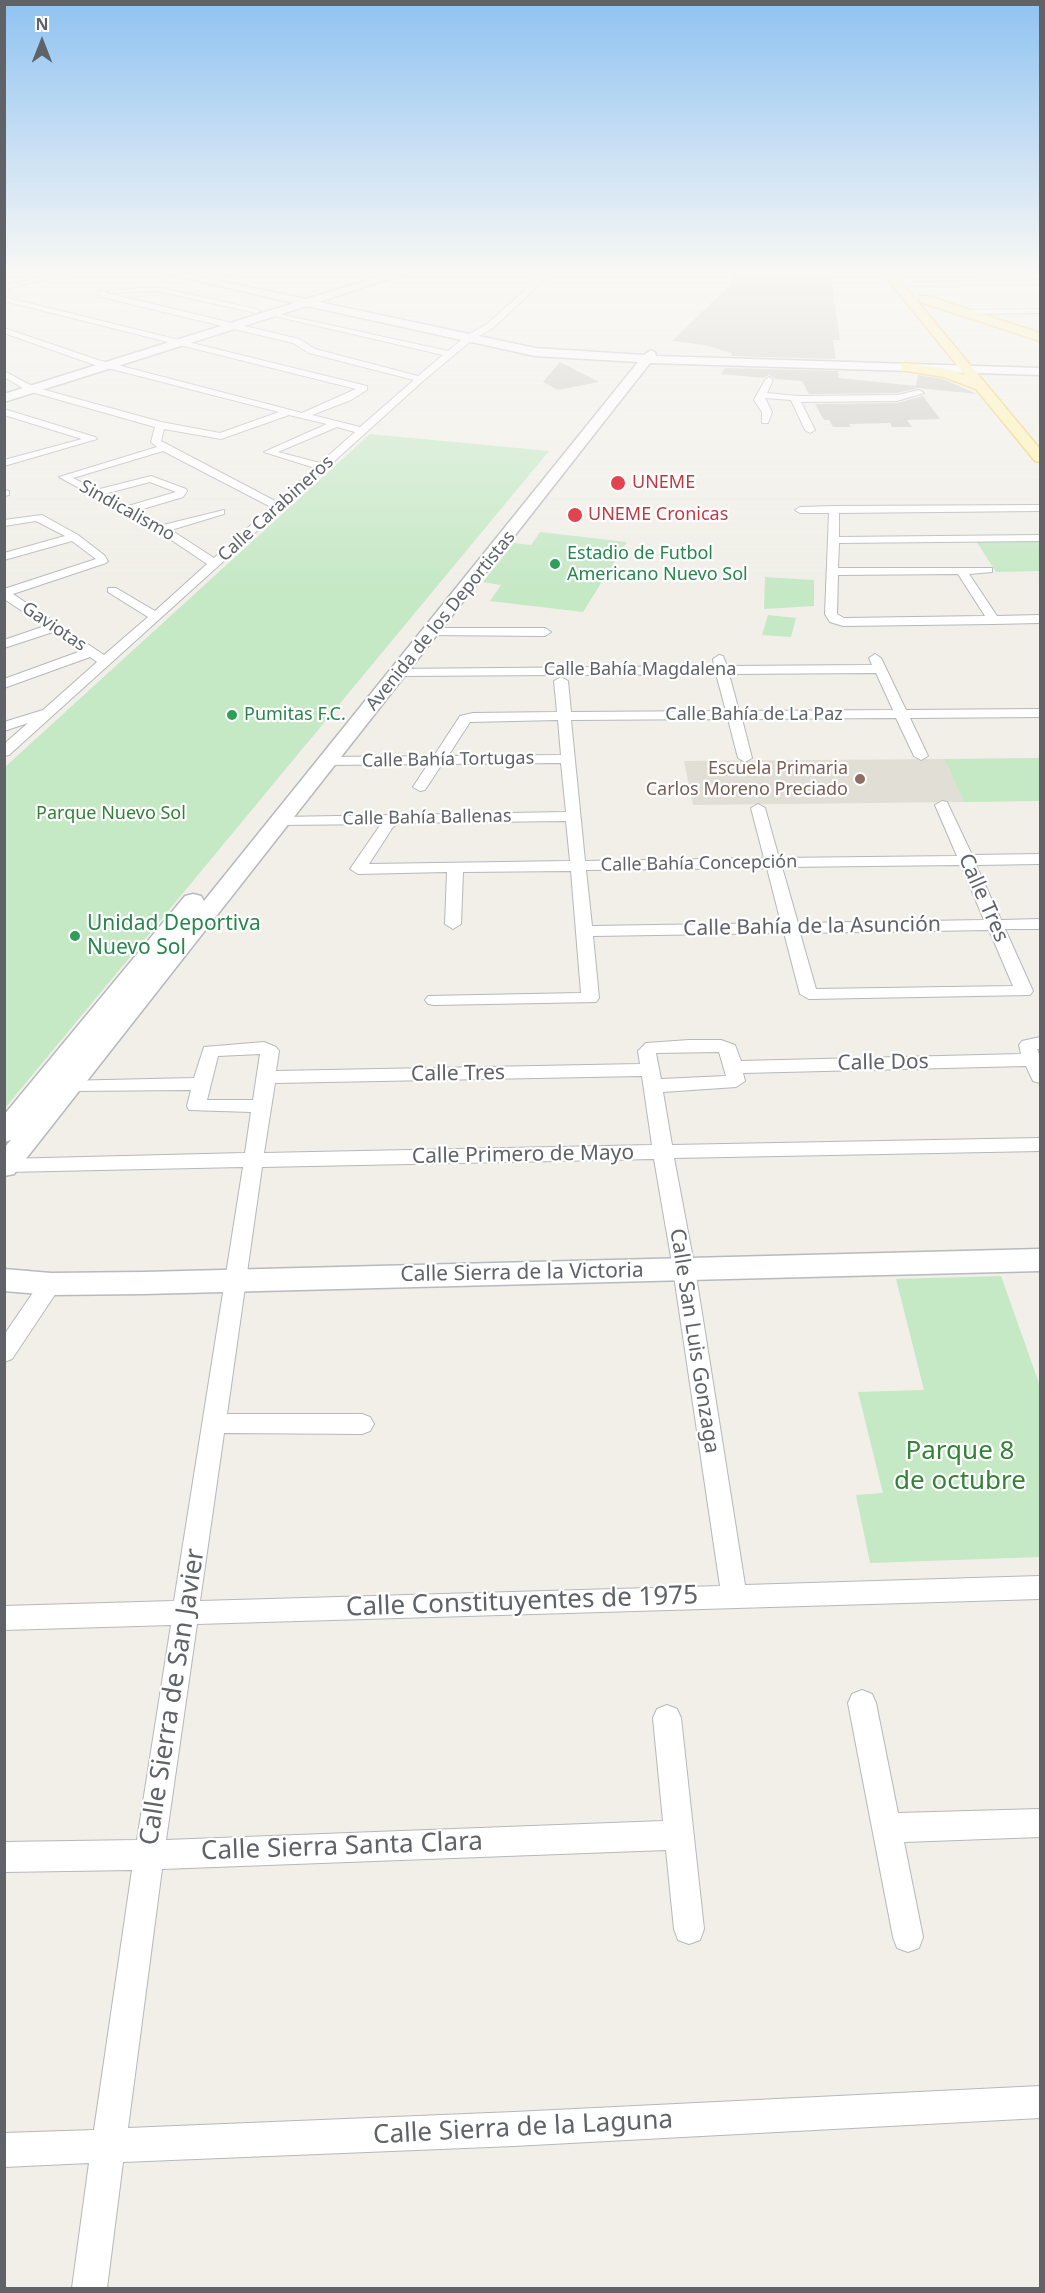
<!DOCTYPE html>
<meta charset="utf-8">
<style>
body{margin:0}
#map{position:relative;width:1045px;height:2293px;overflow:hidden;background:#f1efe8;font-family:"Noto Sans",sans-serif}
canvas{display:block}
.frame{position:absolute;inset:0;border:6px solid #5f6368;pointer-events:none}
.north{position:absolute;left:12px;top:12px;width:60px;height:60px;-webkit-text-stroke:4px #fff;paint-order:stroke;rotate:0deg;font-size:16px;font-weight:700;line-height:24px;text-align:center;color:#5f6368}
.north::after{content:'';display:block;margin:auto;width:21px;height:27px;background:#5f6368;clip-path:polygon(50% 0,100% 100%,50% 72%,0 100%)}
</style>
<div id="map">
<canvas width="1045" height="2293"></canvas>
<div class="frame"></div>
<div class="north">N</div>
</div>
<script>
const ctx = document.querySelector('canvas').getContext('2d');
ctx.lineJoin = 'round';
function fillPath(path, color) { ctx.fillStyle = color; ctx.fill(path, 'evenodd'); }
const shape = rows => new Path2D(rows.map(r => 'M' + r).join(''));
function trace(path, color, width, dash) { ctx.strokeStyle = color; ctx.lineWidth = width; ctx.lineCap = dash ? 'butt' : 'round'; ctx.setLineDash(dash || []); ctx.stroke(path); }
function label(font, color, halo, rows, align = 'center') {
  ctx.font = font + ' "Noto Sans",sans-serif'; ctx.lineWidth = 4.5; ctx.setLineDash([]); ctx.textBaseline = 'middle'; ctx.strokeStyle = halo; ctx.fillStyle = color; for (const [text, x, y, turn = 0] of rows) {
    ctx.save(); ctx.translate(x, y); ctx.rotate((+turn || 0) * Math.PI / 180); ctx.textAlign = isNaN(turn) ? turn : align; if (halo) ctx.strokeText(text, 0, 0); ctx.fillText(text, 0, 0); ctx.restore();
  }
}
fillPath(shape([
 [944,759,964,802,693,805,684,761]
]), '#e1ded6');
fillPath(shape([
 [370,434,549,451,5,1108,5,767],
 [540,532,627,542,583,612,490,601,501,585,483,582,514,543,531,545],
 [1040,540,1040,571,996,572,976,541],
 [765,577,814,580,814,606,764,609],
 [768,615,796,618,791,637,762,635],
 [1040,758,1040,801,964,802,944,759],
 [1001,1276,1040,1386,1040,1557,870,1563,856,1495,883,1493,858,1392,924,1390,896,1279]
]), '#c5e8c5');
fillPath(shape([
 [732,271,830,271,840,340,833,340,836,359,731,356,732,353,705,345,672,341,731,284],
 [560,362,599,382,558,390,543,382],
 [725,368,838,371,839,378,916,386,918,375,943,379,977,394,918,388,897,393,809,394,802,381,775,379,769,375,764,378,721,374],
 [923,396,940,419,907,420,912,427,892,427,890,423,849,424,851,427,833,427,829,420,824,420,815,404,897,403]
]), '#cccac5');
const street = shape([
 [64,271,75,271,4,290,4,286,64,271],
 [229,271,240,271,211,280,207,278,229,271],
 [546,271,554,271,493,328,472,340,423,381,9,755,4,756,4,744,28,723,4,731,4,722,43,710,97,662,90,657,4,688,4,679,81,651,53,632,4,648,4,640,45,626,4,599,4,589,96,559,72,541,4,560,4,553,65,536,36,521,4,526,4,520,42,515,78,535,104,555,108,561,106,563,13,594,104,655,148,617,108,592,108,588,116,588,155,611,207,564,158,531,59,477,157,447,151,442,155,427,28,391,4,377,4,371,34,387,161,422,220,433,279,412,92,364,4,333,4,328,98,360,302,413,356,389,4,301,4,297,367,386,367,390,351,400,312,415,360,427,414,380,309,353,293,343,101,297,98,292,102,290,107,293,299,339,315,349,418,376,443,355,266,314,270,312,448,351,466,336,487,324,546,271],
 [289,415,327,424,264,452,315,468,277,502,161,441,164,429,221,439,289,415],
 [337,427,355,432,320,463,278,452,337,427],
 [163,451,271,507,214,558,171,530,224,514,224,510,163,525,136,511,183,497,187,491,186,489,151,476,96,490,73,478,163,451],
 [150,482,176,492,128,506,104,494,150,482],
 [1040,280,1040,284,912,286,908,284,912,282,1040,280],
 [157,287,256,309,260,311,256,313,157,291,111,293,107,291,157,287],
 [1040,309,1040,313,964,314,960,312,964,310,1040,309],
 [769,377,773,380,767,393,798,396,897,395,919,390,924,393,897,401,801,402,815,430,810,433,805,430,791,400,765,398,772,412,768,423,762,423,762,412,754,400,765,380,769,377],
 [4,409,95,437,97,439,4,466,4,460,82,439,4,415,4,409],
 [4,490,9,491,9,495,4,496,4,490],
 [1040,505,1040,511,839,513,839,537,1040,535,1040,541,839,543,838,568,992,568,992,572,969,574,997,616,1040,615,1040,623,993,624,843,626,830,622,825,614,829,513,800,513,795,510,800,507,834,506,1040,505],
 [958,574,985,616,844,618,837,614,838,575,958,574],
 [432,628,545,628,551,632,545,636,428,635,426,632,432,628],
 [875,654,881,658,906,710,1040,709,1040,717,910,718,928,756,921,760,914,756,896,718,742,719,752,758,745,762,738,758,728,719,571,720,585,861,764,858,751,808,758,804,765,808,779,858,957,856,935,805,942,801,947,802,972,855,1040,854,1040,864,976,865,1001,920,1040,919,1040,929,1005,929,1033,991,1030,995,809,999,800,994,784,933,593,936,599,998,596,1002,434,1005,428,1004,425,1000,428,996,581,993,571,871,463,872,461,924,453,929,445,924,447,872,358,874,350,869,381,824,281,825,274,821,281,817,566,812,561,763,442,764,425,790,420,791,413,787,428,764,328,765,321,761,328,757,434,756,460,716,473,713,557,712,554,681,561,677,568,681,571,712,726,711,716,674,400,676,394,672,395,669,714,666,713,659,719,655,723,656,727,666,872,665,869,658,875,654],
 [876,673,893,710,739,711,729,674,876,673],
 [558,720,561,755,448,756,470,722,558,720],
 [566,821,570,861,369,864,393,827,400,823,566,821],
 [961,865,984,920,798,923,782,867,961,865],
 [767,868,781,923,592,926,586,870,767,868],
 [989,930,1013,986,816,989,800,933,989,930],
 [1040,1037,1040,1049,1037,1049,1040,1057,1040,1083,1033,1081,1026,1066,743,1073,745,1081,736,1087,663,1092,672,1145,1040,1138,1040,1151,674,1158,695,1269,745,1585,1040,1576,1040,1599,197,1624,166,1840,663,1821,653,1718,657,1709,667,1705,677,1709,681,1718,704,1929,700,1940,689,1944,678,1940,674,1929,666,1850,162,1869,128,2128,514,2112,1040,2086,1040,2118,514,2146,123,2162,107,2288,72,2288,89,2163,4,2167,4,2133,94,2130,132,1870,4,1872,4,1842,137,1840,171,1625,4,1630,4,1606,174,1601,243,1167,6,1172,4,1159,245,1153,251,1112,189,1110,187,1106,191,1090,70,1091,63,1089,61,1085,63,1081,194,1078,204,1047,264,1042,276,1047,279,1051,276,1071,640,1064,638,1051,646,1043,689,1040,721,1040,735,1045,741,1061,1021,1054,1019,1045,1022,1041,1040,1037],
 [719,1052,726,1076,661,1079,656,1053,719,1052],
 [260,1054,253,1100,207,1100,218,1056,260,1054],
 [642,1076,652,1145,264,1153,275,1083,642,1076],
 [654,1159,673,1269,720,1586,200,1601,224,1433,362,1434,370,1431,374,1424,370,1417,362,1414,227,1414,262,1167,654,1159],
 [51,1276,59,1278,62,1284,12,1359,4,1362,4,1335,43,1278,51,1276],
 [862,1690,872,1694,876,1703,898,1813,1040,1809,1040,1837,904,1842,923,1937,919,1948,908,1952,897,1948,893,1937,848,1703,852,1694,862,1690]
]);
const secondary = shape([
 [155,271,172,271,306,299,398,271,412,271,319,302,535,348,644,355,651,350,655,352,656,356,1040,368,1040,375,650,363,14,1174,4,1176,4,1148,11,1140,4,1142,4,1115,185,896,193,894,201,896,204,901,638,362,535,356,307,306,4,402,4,394,294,303,155,271],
 [1040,1249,1040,1271,144,1294,51,1295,4,1291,4,1269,51,1273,144,1272,1040,1249]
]);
const primary = shape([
 [881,271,892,271,1040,449,1040,462,1035,461,976,389,944,377,901,370,901,364,906,363,947,369,965,375,881,271],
 [920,296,928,296,1040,333,1040,341,920,302,920,296]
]);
trace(street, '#b5b8bc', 2);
trace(secondary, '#b6babf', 3);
trace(primary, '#f2c960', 3);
fillPath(street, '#fff');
fillPath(secondary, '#fff');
fillPath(primary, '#fff2af');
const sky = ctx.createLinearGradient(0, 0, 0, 592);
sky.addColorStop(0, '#8fc3f1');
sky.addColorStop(0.46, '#f9f8f5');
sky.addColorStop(1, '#f9f8f500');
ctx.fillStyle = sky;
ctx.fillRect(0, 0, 1045, 592);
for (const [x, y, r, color] of [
 [618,483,8,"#e0444e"],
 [575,515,8,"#e0444e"],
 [555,564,6,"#2e9e5b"],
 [232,715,6,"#2e9e5b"],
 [860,779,6,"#8d6e63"],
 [75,936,6,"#2e9e5b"]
]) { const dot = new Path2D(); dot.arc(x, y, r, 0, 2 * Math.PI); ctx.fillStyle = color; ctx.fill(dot); trace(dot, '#fff', 2); }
label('18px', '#be3a42', '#fff', [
 ["UNEME",632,483],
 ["UNEME Cronicas",588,515]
], 'left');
label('18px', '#5f6368', '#fff', [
 ["Calle Carabineros",276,509,-42],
 ["Sindicalismo",127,511,29],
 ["Avenida de los Deportistas",441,621,-51],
 ["Gaviotas",54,627,34],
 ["Calle Bahía Magdalena",640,670],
 ["Calle Bahía de La Paz",754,715],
 ["Calle Bahía Tortugas",448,760,-1],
 ["Calle Bahía Ballenas",427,818,-1],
 ["Calle Bahía Concepción",699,864,-1]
]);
label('18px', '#27864d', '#fff', [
 ["Estadio de Futbol",567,554],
 ["Americano Nuevo Sol",567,575],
 ["Pumitas F.C.",244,715]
], 'left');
label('18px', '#785e54', '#fff', [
 ["Escuela Primaria",848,769],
 ["Carlos Moreno Preciado",848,790]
], 'right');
label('18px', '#348238', '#fff', [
 ["Parque Nuevo Sol",111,814]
]);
label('21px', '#5f6368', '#fff', [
 ["Calle Tres",983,898,66],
 ["Calle Bahía de la Asunción",812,927,-1],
 ["Calle Dos",883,1063,-1],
 ["Calle Tres",458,1074,-1],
 ["Calle Primero de Mayo",523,1155,-1],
 ["Calle Sierra de la Victoria",522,1273,-1],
 ["Calle San Luis Gonzaga",694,1341,81]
]);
label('21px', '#27864d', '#fff', [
 ["Unidad Deportiva",87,924],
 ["Nuevo Sol",87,948]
], 'left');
label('26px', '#348238', '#fff', [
 ["Parque 8",960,1452],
 ["de octubre",960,1482]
]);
label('26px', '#5f6368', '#fff', [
 ["Calle Constituyentes de 1975",522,1602,-2],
 ["Calle Sierra de San Javier",173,1697,-81],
 ["Calle Sierra Santa Clara",342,1847,-2],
 ["Calle Sierra de la Laguna",523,2128,-3]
]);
</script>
